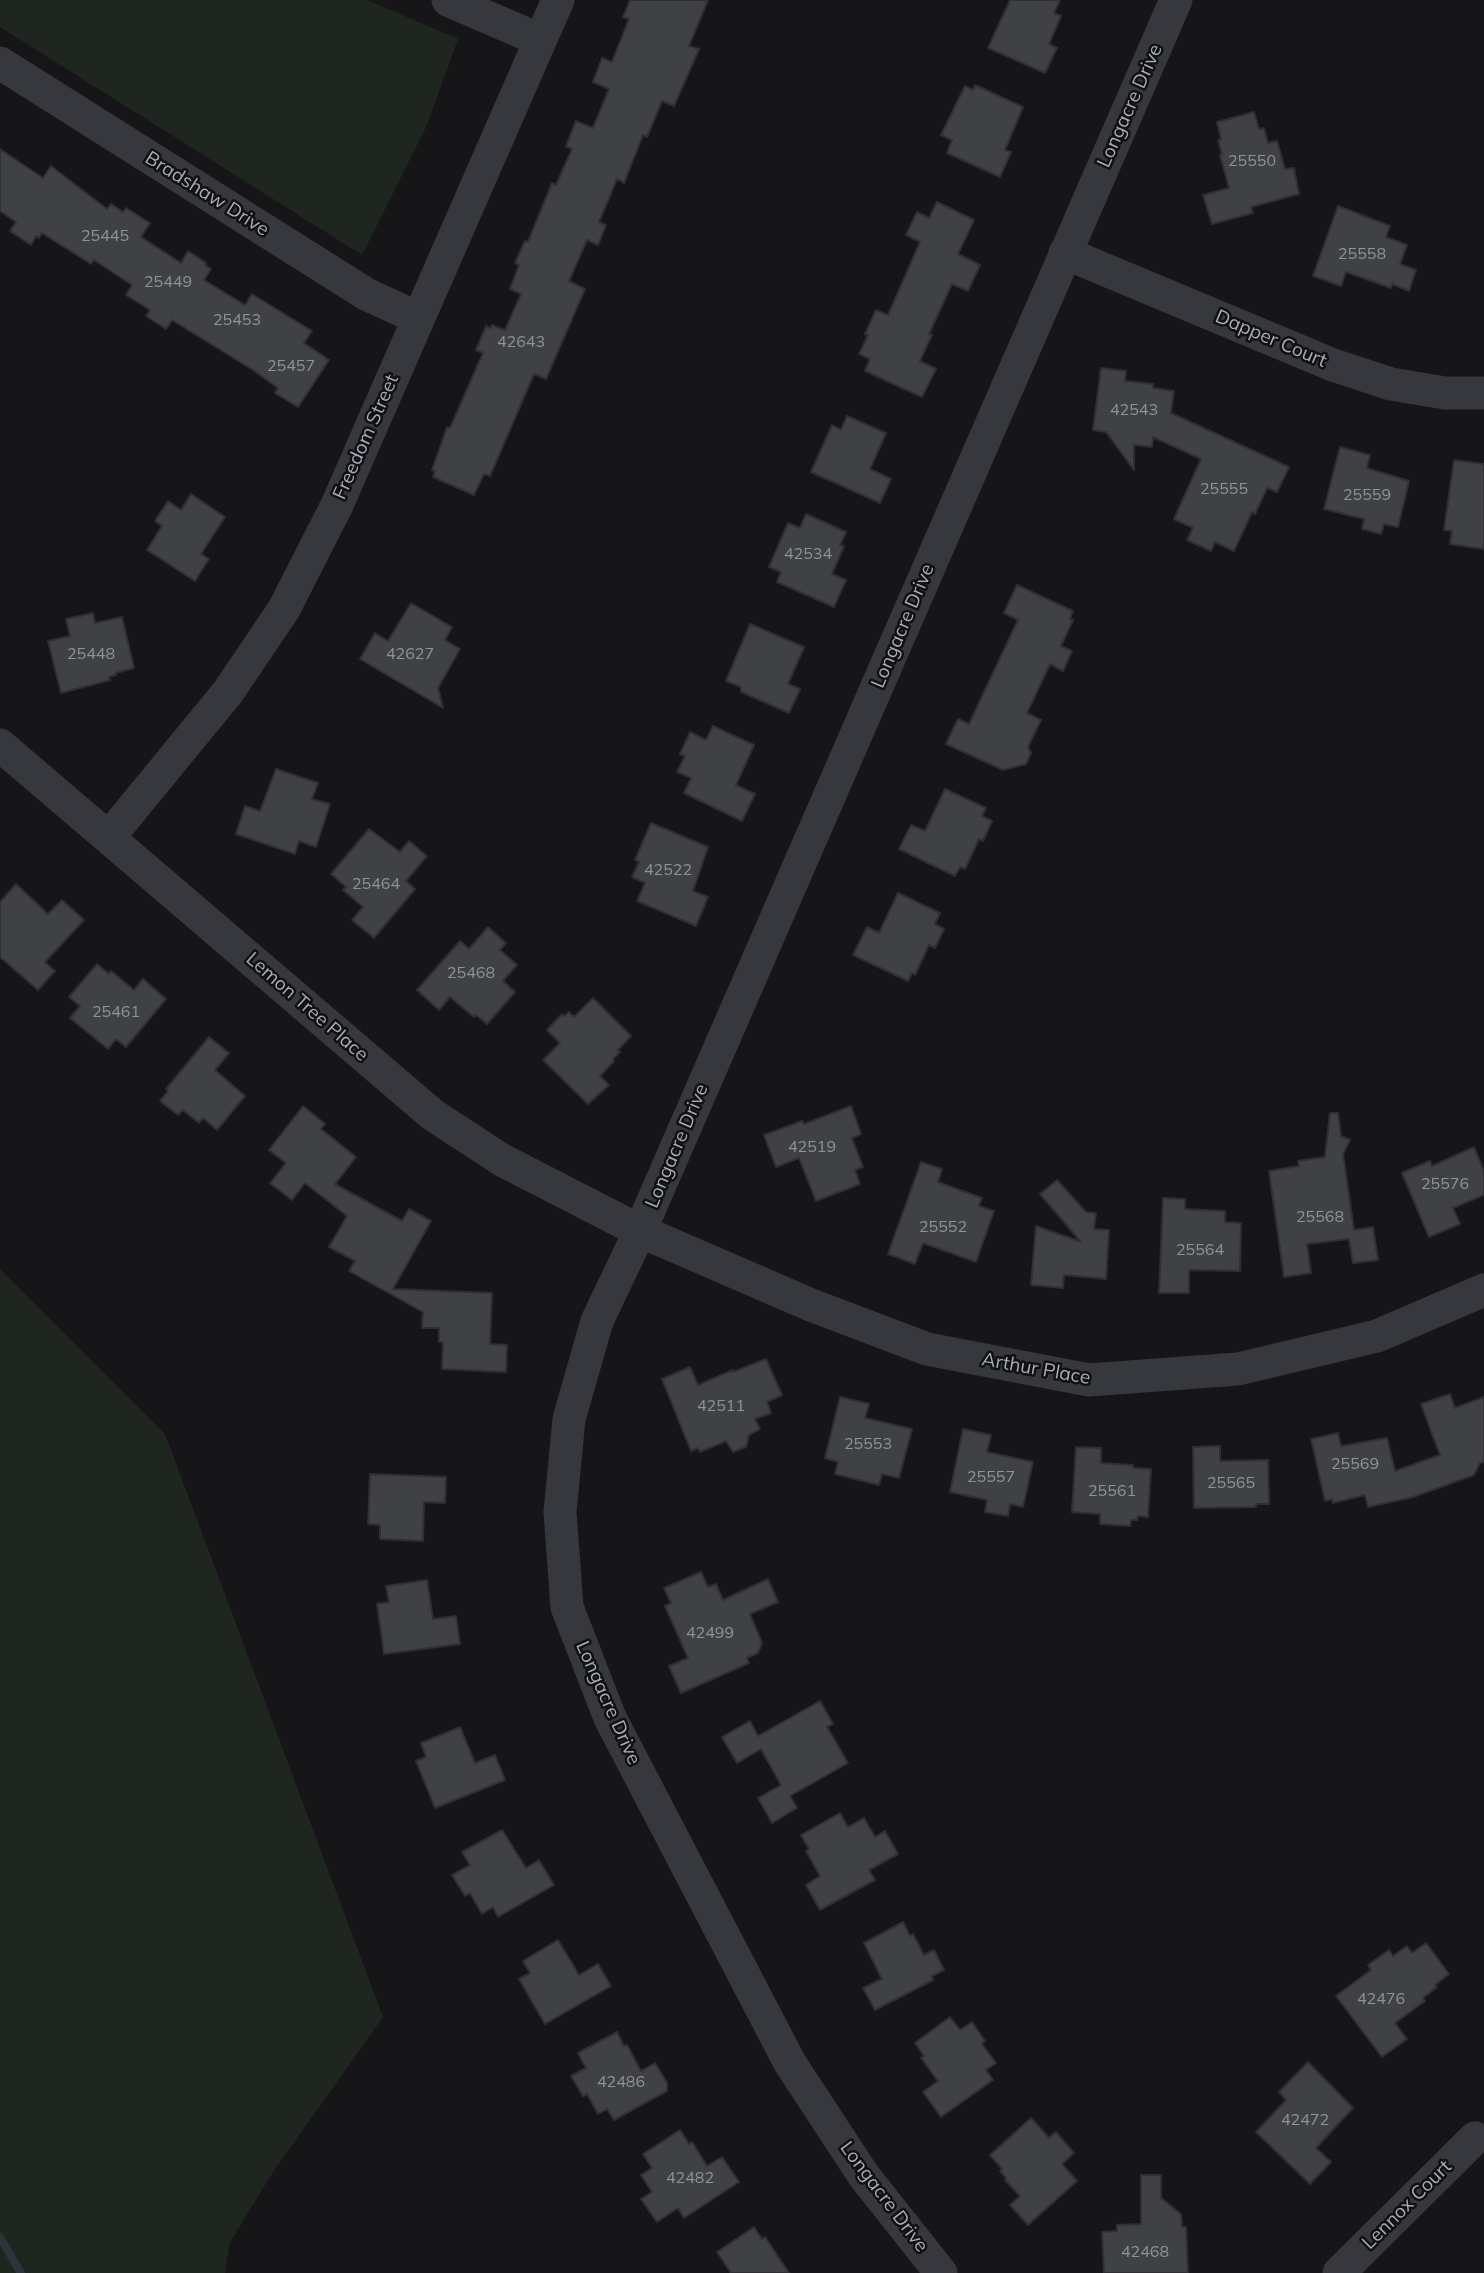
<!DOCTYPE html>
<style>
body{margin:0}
canvas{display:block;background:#161618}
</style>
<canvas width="1484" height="2273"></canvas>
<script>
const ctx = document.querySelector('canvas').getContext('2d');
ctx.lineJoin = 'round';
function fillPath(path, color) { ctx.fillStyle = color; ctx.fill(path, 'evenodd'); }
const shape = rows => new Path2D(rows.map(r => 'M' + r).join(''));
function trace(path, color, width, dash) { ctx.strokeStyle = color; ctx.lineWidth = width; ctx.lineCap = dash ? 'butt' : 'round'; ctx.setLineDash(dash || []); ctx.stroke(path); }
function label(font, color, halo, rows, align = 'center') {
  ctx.font = font + ' Mulish,sans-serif'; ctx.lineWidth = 5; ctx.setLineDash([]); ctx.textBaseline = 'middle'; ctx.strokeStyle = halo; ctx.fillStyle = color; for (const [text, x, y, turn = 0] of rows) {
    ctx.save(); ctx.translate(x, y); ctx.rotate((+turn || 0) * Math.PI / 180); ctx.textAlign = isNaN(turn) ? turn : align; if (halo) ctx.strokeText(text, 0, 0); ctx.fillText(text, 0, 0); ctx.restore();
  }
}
fillPath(shape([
 [0,0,367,0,458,39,426,127,362,255,0,27],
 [0,1269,165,1434,383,2017,273,2172,230,2242,225,2273,0,2273]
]), '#1e261f');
trace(shape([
 [0,2237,21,2273]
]), '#2c353c', 8);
const building = shape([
 [630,0,708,0,689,46,699,49,674,106,662,101,647,137,643,135,624,183,617,179,599,222,606,225,598,245,587,240,569,281,585,289,546,379,534,374,490,476,484,474,474,495,433,477,435,471,432,470,447,427,450,428,483,353,476,350,486,326,491,328,492,325,505,330,521,294,510,289,519,265,515,263,525,241,528,242,552,183,556,185,572,149,566,146,576,121,593,128,609,89,593,82,602,58,612,62,629,19,623,17,630,0],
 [1010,0,1060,0,1054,13,1061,16,1049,44,1057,48,1045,73,988,48,1010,0],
 [975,85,1023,107,1005,150,1011,152,1000,177,947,153,952,140,941,135,965,86,973,90,975,85],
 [1254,112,1259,129,1264,128,1268,143,1277,141,1285,169,1294,168,1299,194,1251,207,1253,213,1212,224,1203,195,1229,188,1220,155,1222,154,1218,140,1221,139,1217,122,1254,112],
 [0,149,43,178,51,166,107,209,111,204,123,212,126,208,150,223,141,237,181,263,188,251,206,263,205,265,211,269,204,280,245,305,252,294,312,331,304,343,329,360,298,407,275,393,278,388,253,370,172,320,166,329,146,316,150,310,126,295,132,285,94,260,91,264,42,233,39,238,36,236,31,245,10,231,16,222,0,211,0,149],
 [937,202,974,220,958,254,980,265,968,291,952,284,929,334,932,335,920,361,936,369,922,397,865,371,870,359,859,354,868,335,865,334,876,310,888,315,920,242,906,235,917,212,929,218,937,202],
 [1338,206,1390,226,1386,237,1407,245,1400,264,1416,270,1409,291,1392,284,1391,288,1346,272,1341,286,1313,276,1338,206],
 [1101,368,1126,371,1125,381,1153,384,1153,388,1174,391,1171,413,1289,467,1277,492,1267,488,1255,514,1252,512,1234,551,1215,542,1211,551,1187,540,1193,528,1174,519,1201,459,1153,437,1152,447,1134,445,1134,470,1106,432,1093,430,1101,368],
 [847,416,886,433,870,469,891,479,880,503,811,472,832,425,841,430,847,416],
 [1340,447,1370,455,1367,468,1409,481,1398,527,1384,524,1381,534,1362,529,1364,519,1324,509,1340,447],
 [1454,460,1484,464,1484,549,1450,544,1452,531,1444,530,1454,460],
 [191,494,225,517,201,554,209,559,195,581,147,550,162,526,155,521,168,501,181,510,191,494],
 [806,514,846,532,840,545,844,546,832,574,846,580,834,607,777,582,781,572,769,567,788,523,800,528,806,514],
 [1017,585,1073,611,1070,619,1073,620,1061,646,1072,651,1063,671,1050,664,1027,713,1041,720,1028,747,1031,753,1026,764,1003,770,946,744,958,719,969,724,1018,620,1004,613,1017,585],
 [411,603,452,627,445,640,460,649,438,688,443,708,360,659,375,633,388,641,411,603],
 [93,613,95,623,122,617,134,668,116,673,116,675,109,677,110,680,61,693,48,641,70,636,66,619,93,613],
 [750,624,804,647,788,684,800,689,789,713,741,692,741,687,726,681,750,624],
 [713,726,754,745,736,785,755,794,742,821,684,793,691,778,677,772,685,756,680,754,690,732,706,740,713,726],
 [276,769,318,783,312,799,330,804,316,847,299,841,295,854,236,834,245,806,260,811,276,769],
 [945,789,986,808,982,816,992,821,983,841,979,839,965,869,960,867,955,876,899,849,911,825,925,831,945,789],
 [651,823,708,847,693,891,708,897,696,926,637,901,645,883,632,877,639,862,635,860,651,823],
 [369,829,400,852,409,841,427,856,406,881,415,889,374,938,352,920,363,907,343,890,346,887,331,874,369,829],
 [16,884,48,914,62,900,84,920,45,962,55,971,38,990,0,957,0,902,16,884],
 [898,893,940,913,935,924,944,929,935,948,929,945,915,975,912,973,908,981,853,955,867,927,879,933,898,893],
 [488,927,506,943,500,950,517,965,503,981,515,992,487,1024,476,1015,474,1017,450,997,439,1010,417,990,460,941,469,949,488,927],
 [97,964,109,974,111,971,134,990,143,979,166,999,126,1047,116,1039,108,1049,70,1018,80,1006,69,997,97,964],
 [593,998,631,1036,618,1050,620,1052,613,1059,614,1061,600,1076,609,1085,588,1104,543,1060,560,1043,547,1030,562,1014,564,1016,569,1012,574,1017,593,998],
 [209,1037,229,1053,215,1070,245,1096,217,1130,203,1118,199,1123,183,1110,178,1115,160,1101,168,1091,166,1089,209,1037],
 [303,1106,325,1124,321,1129,356,1157,335,1184,402,1221,409,1209,431,1221,393,1289,492,1293,490,1344,507,1345,506,1372,442,1369,443,1342,439,1342,439,1328,422,1328,423,1312,349,1271,355,1261,329,1247,347,1216,305,1183,292,1200,270,1183,286,1163,269,1150,303,1106],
 [851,1106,861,1134,852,1138,863,1167,855,1170,860,1184,816,1201,799,1158,776,1167,764,1135,802,1121,804,1124,851,1106],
 [1330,1113,1338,1113,1341,1136,1350,1140,1343,1154,1354,1230,1373,1227,1378,1260,1353,1263,1349,1239,1307,1244,1311,1273,1284,1277,1269,1171,1299,1166,1298,1161,1325,1157,1330,1113],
 [1474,1147,1484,1171,1484,1195,1453,1208,1460,1224,1429,1237,1402,1173,1430,1161,1432,1166,1474,1147],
 [921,1162,942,1169,938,1182,982,1198,979,1206,994,1211,976,1262,923,1243,915,1264,888,1254,921,1162],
 [1057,1180,1086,1212,1096,1213,1094,1229,1109,1230,1106,1279,1064,1275,1063,1288,1031,1285,1036,1226,1081,1242,1040,1194,1057,1180],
 [1163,1198,1185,1199,1185,1209,1225,1211,1225,1222,1241,1223,1240,1271,1189,1270,1189,1293,1159,1293,1163,1198],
 [766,1359,782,1395,767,1402,771,1413,755,1419,760,1429,749,1435,746,1447,733,1452,726,1441,700,1452,698,1448,691,1451,662,1379,690,1367,698,1385,733,1370,733,1372,766,1359],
 [1450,1394,1455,1408,1484,1397,1484,1462,1480,1463,1474,1475,1413,1497,1368,1507,1365,1495,1333,1503,1332,1499,1325,1501,1311,1439,1338,1433,1341,1446,1387,1438,1395,1471,1440,1455,1421,1404,1450,1394],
 [840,1397,869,1404,865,1418,912,1429,899,1478,882,1474,879,1485,835,1474,838,1462,825,1458,840,1397],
 [963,1429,991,1435,987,1452,1033,1462,1023,1507,1010,1504,1008,1516,985,1512,987,1500,950,1492,963,1429],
 [1220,1446,1220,1461,1268,1460,1269,1504,1256,1504,1256,1507,1194,1508,1193,1447,1220,1446],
 [1076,1447,1101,1448,1101,1463,1133,1465,1133,1468,1151,1469,1148,1517,1138,1516,1137,1520,1131,1520,1130,1526,1100,1524,1100,1514,1072,1512,1076,1447],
 [370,1474,446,1477,445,1503,424,1502,423,1541,380,1539,380,1525,368,1524,370,1474],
 [701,1572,708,1587,716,1584,723,1600,768,1579,778,1602,750,1614,762,1643,758,1653,747,1658,749,1663,681,1693,669,1666,688,1658,665,1606,671,1603,664,1588,701,1572],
 [427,1580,433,1619,456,1616,460,1644,384,1654,377,1604,389,1602,386,1586,427,1580],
 [820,1701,833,1724,827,1727,848,1763,790,1796,797,1808,772,1823,758,1798,781,1785,761,1749,737,1763,722,1737,750,1721,758,1736,820,1701],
 [460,1727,475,1763,495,1755,505,1780,435,1808,416,1761,426,1757,421,1743,460,1727],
 [840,1813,848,1827,864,1818,875,1837,885,1831,898,1854,869,1870,875,1880,820,1910,806,1885,820,1876,806,1851,809,1849,801,1835,840,1813],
 [502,1830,526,1868,539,1860,554,1885,498,1917,493,1907,482,1914,470,1893,465,1896,452,1875,470,1865,462,1852,502,1830],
 [903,1922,910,1936,913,1934,924,1955,934,1950,944,1970,932,1976,933,1980,875,2010,863,1988,882,1979,864,1943,903,1922],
 [558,1940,579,1975,598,1964,611,1986,545,2024,519,1979,530,1973,523,1961,558,1940],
 [1426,1943,1449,1974,1435,1985,1437,1987,1423,1998,1425,2001,1395,2023,1407,2039,1382,2057,1336,1996,1371,1970,1368,1965,1389,1950,1393,1956,1407,1946,1412,1953,1426,1943],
 [950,2017,960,2030,972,2022,985,2041,982,2044,996,2063,986,2070,993,2080,941,2117,923,2092,938,2081,921,2058,924,2056,915,2043,950,2017],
 [617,2032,624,2046,627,2045,641,2071,655,2063,667,2083,667,2091,614,2120,607,2109,598,2114,587,2094,583,2096,571,2076,586,2068,578,2053,617,2032],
 [1308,2062,1353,2108,1316,2148,1331,2162,1310,2184,1256,2132,1286,2100,1279,2092,1308,2062],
 [1031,2118,1049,2138,1056,2132,1074,2153,1062,2164,1077,2181,1028,2225,1010,2205,1020,2196,1005,2180,1006,2178,1000,2171,1002,2169,990,2155,1031,2118],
 [680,2130,689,2144,692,2142,707,2166,722,2157,739,2182,684,2218,678,2208,657,2222,641,2199,652,2192,641,2175,652,2168,643,2154,680,2130],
 [1141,2175,1161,2175,1161,2198,1181,2214,1182,2227,1186,2227,1188,2273,1104,2273,1102,2232,1117,2231,1117,2225,1141,2224,1141,2175],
 [754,2227,762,2239,765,2237,789,2273,731,2273,717,2252,754,2227]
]);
fillPath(building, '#404145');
trace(building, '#303034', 2);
trace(shape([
 [448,0,540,40],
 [0,63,366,294,418,318],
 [1065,253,1333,365,1391,384,1445,393,1484,393],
 [0,745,433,1115,502,1160,640,1231,811,1305,927,1349,1089,1380,1238,1369,1377,1336,1484,1290],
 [109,837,228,692,284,609,337,505,558,0],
 [941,2273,864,2176,790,2063,610,1718,567,1607,560,1512,569,1419,597,1321,640,1231,1176,0],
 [1339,2273,1475,2138]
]), '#37383d', 33);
label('16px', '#8e929b', null, [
 ["25550",1252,161],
 ["25445",105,236],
 ["25558",1362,254],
 ["25449",168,282],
 ["25453",237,320],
 ["42643",521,342],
 ["25457",291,366],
 ["42543",1134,410],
 ["25555",1224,489],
 ["25559",1367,495],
 ["42534",808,554],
 ["25448",91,654],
 ["42627",410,654],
 ["42522",668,870],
 ["25464",376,884],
 ["25468",471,973],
 ["25461",116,1012],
 ["42519",812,1147],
 ["25576",1445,1184],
 ["25568",1320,1217],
 ["25552",943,1227],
 ["25564",1200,1250],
 ["42511",721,1406],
 ["25553",868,1444],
 ["25569",1355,1464],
 ["25557",991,1477],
 ["25565",1231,1483],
 ["25561",1112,1491],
 ["42499",710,1633],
 ["42476",1381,1999],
 ["42486",621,2082],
 ["42472",1305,2120],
 ["42482",690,2178],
 ["42468",1145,2252]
]);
label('19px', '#a8adb8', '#111113', [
 ["Longacre Drive",1130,106,-66],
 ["Bradshaw Drive",207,194,32],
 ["Dapper Court",1271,339,23],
 ["Freedom Street",366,437,-66],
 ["Longacre Drive",903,626,-67],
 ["Lemon Tree Place",307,1007,41],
 ["Longacre Drive",677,1146,-67],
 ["Arthur Place",1036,1369,10],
 ["Longacre Drive",608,1703,66],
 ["Longacre Drive",884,2197,53],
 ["Lennox Court",1407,2205,-45]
]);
</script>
